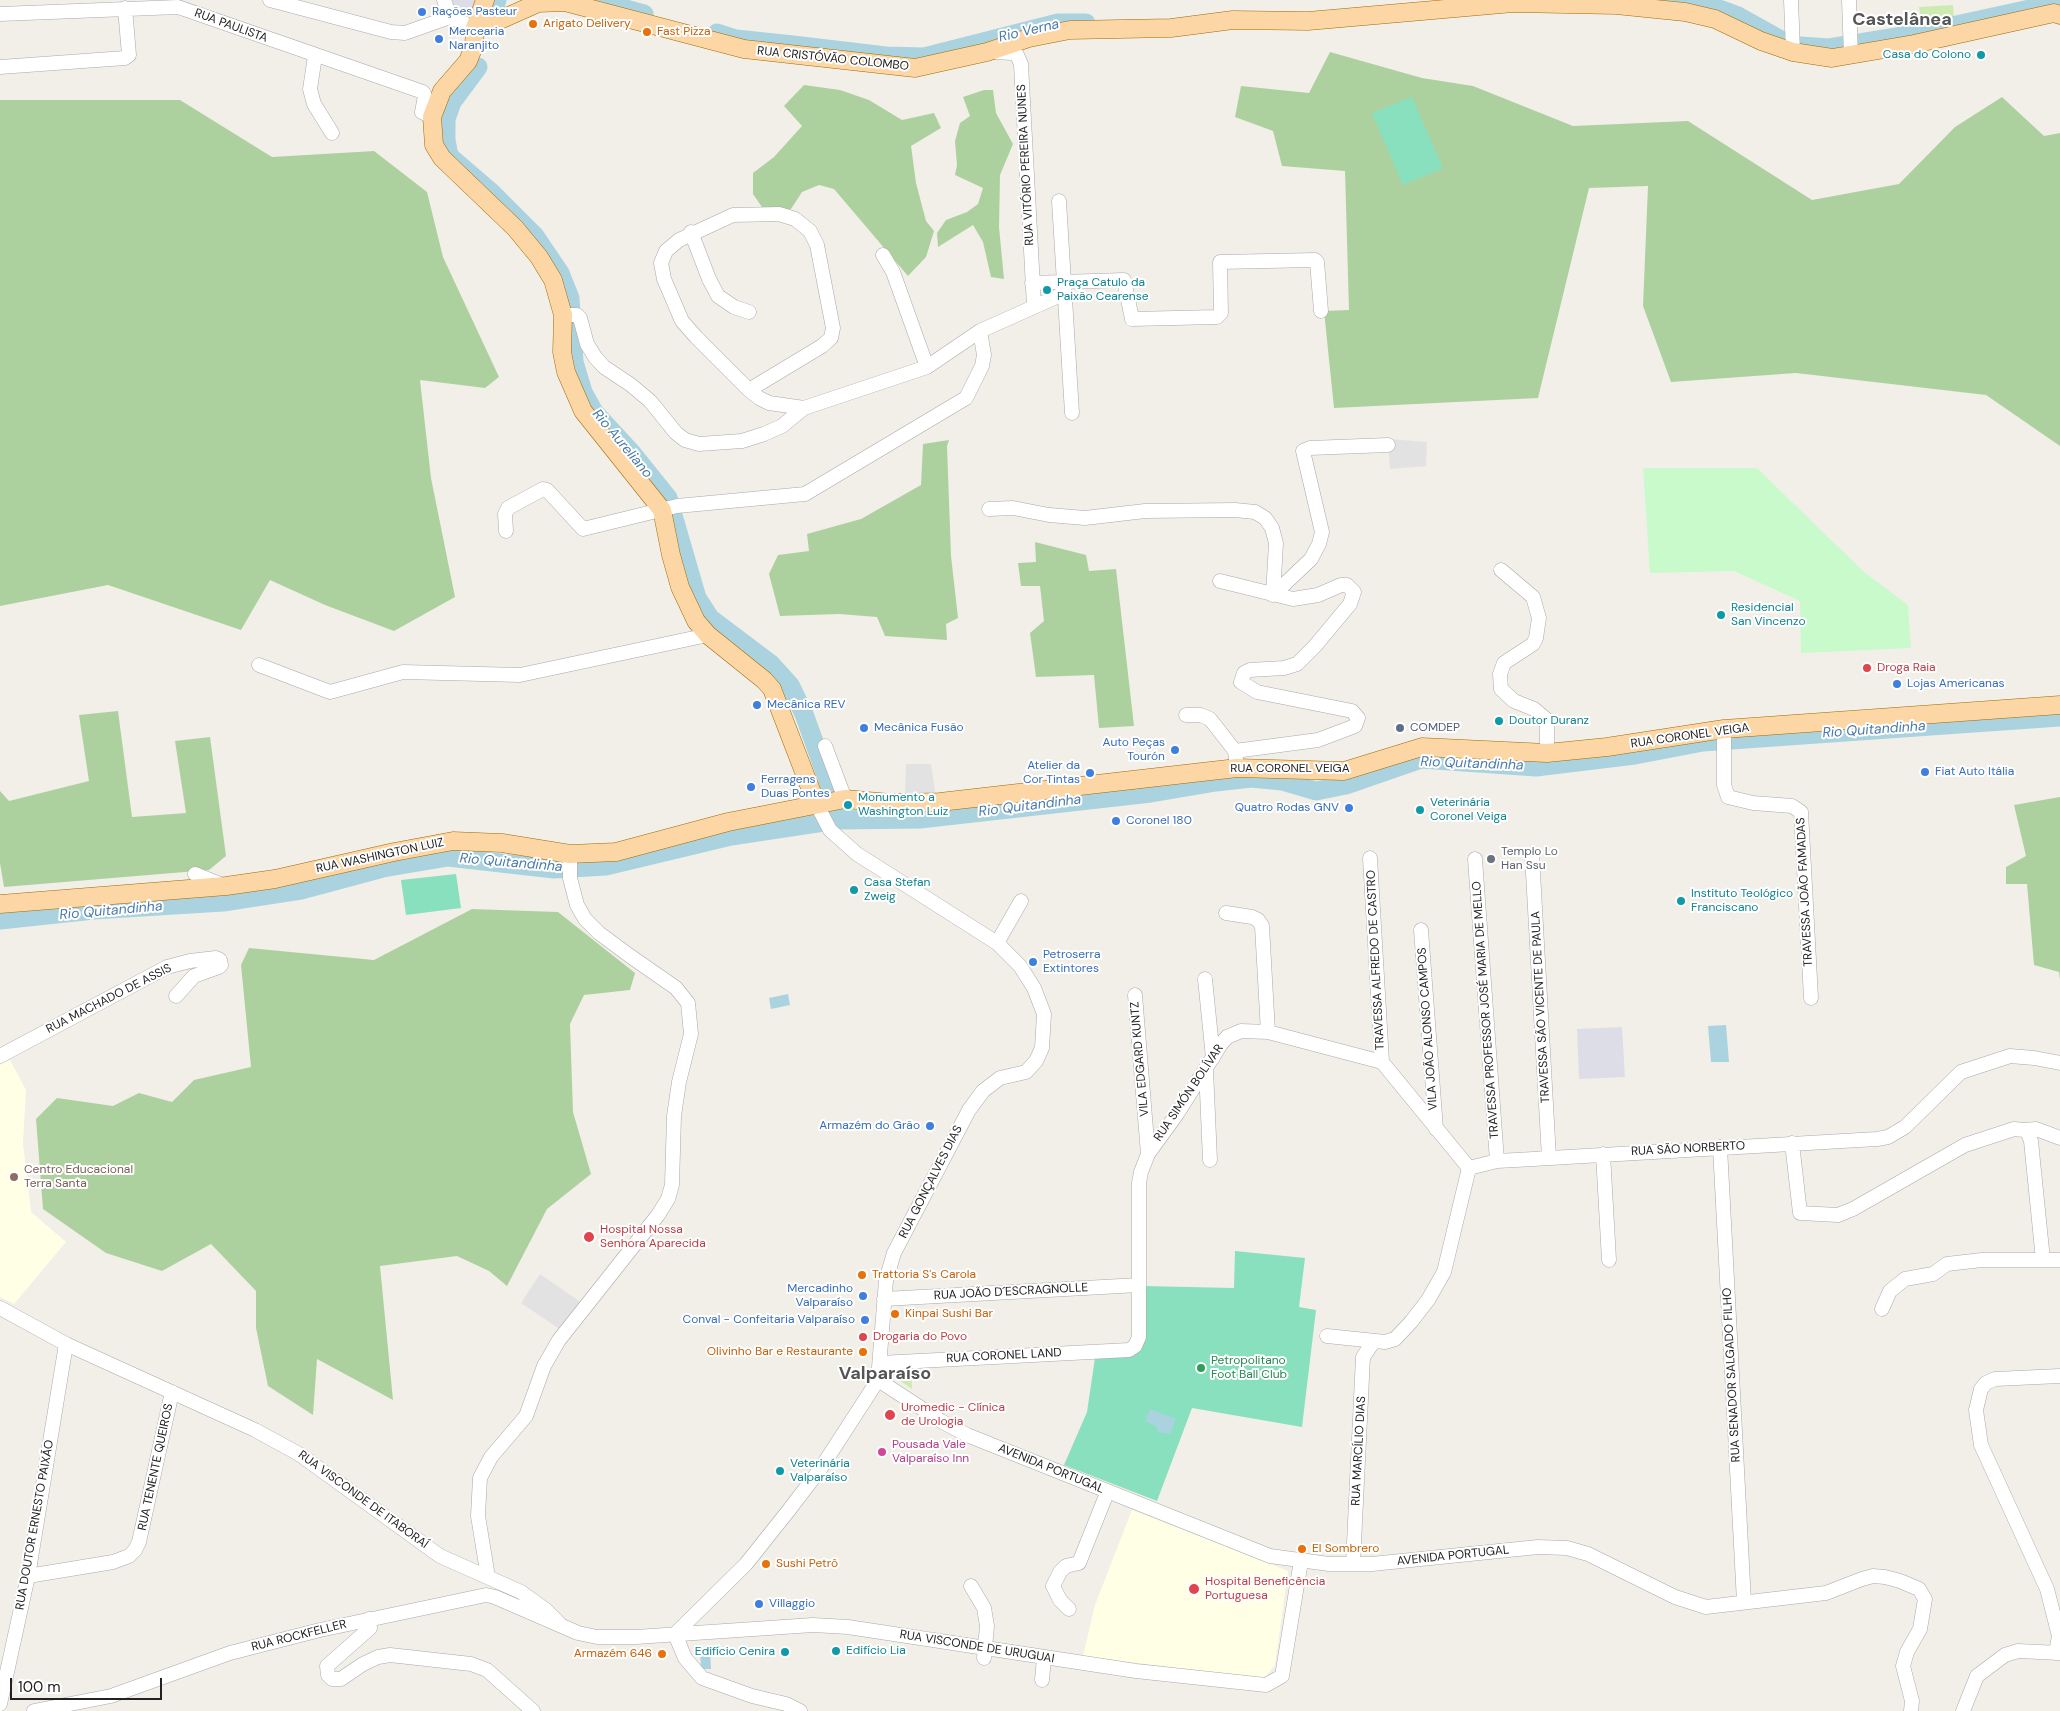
<!DOCTYPE html>
<meta charset="utf-8">
<style>
body{margin:0}
#map{position:relative;width:2060px;height:1711px;overflow:hidden;background:#f2efe9;font-family:"DM Sans",sans-serif}
canvas{display:block}
.scale{position:absolute;left:10px;top:1678px;width:152px;height:22px;box-sizing:border-box;border:2px solid #222;border-top:0;padding-left:6px;font-size:15px;line-height:18px;white-space:nowrap;color:#222;-webkit-text-stroke:4px #fff;paint-order:stroke}
</style>
<div id="map">
<canvas width="2060" height="1711"></canvas>
<div class="scale">100 m</div>
</div>
<script>
const ctx = document.querySelector('canvas').getContext('2d');
ctx.lineJoin = 'round';
function fillPath(path, color) { ctx.fillStyle = color; ctx.fill(path, 'evenodd'); }
const shape = rows => new Path2D(rows.map(r => 'M' + r).join(''));
function trace(path, color, width, dash) { ctx.strokeStyle = color; ctx.lineWidth = width; ctx.lineCap = dash ? 'butt' : 'round'; ctx.setLineDash(dash || []); ctx.stroke(path); }
function label(font, color, halo, rows, align = 'center') {
  ctx.font = font + ' "DM Sans",sans-serif'; ctx.lineWidth = 4; ctx.setLineDash([]); ctx.textBaseline = 'middle'; ctx.strokeStyle = halo; ctx.fillStyle = color; for (const [text, x, y, turn = 0] of rows) {
    ctx.save(); ctx.translate(x, y); ctx.rotate((+turn || 0) * Math.PI / 180); ctx.textAlign = isNaN(turn) ? turn : align; if (halo) ctx.strokeText(text, 0, 0); ctx.fillText(text, 0, 0); ctx.restore();
  }
}
fillPath(shape([
 [10,1060,26,1090,23,1143,31,1212,66,1242,14,1304,0,1297,0,1065],
 [1132,1510,1288,1571,1275,1665,1266,1676,1258,1678,1083,1656,1095,1605]
]), '#ffffe5');
fillPath(shape([
 [1953,5,1954,21,1922,29,1919,7],
 [911,1368,912,1389,890,1374,892,1369]
]), '#cdebb0');
fillPath(shape([
 [1330,52,1422,78,1473,86,1573,126,1688,121,1812,200,1899,184,1955,127,2002,97,2044,136,2060,133,2060,446,1986,395,1796,373,1671,382,1643,306,1648,186,1589,188,1538,398,1334,408,1324,311,1349,310,1345,171,1282,166,1273,131,1235,117,1241,86,1309,93],
 [804,85,840,90,869,100,902,120,934,113,941,128,911,146,916,183,926,221,934,231,926,257,908,276,834,189,819,185,802,192,791,209,764,210,753,194,753,173,774,157,802,126,784,106],
 [984,90,993,90,996,113,1013,144,1000,175,999,227,1004,279,991,277,983,242,973,225,938,247,937,233,946,220,967,212,978,204,983,188,955,175,957,165,955,141,960,123,970,116,963,97],
 [0,100,180,100,272,157,374,151,427,192,443,257,499,377,485,388,420,380,431,478,455,597,394,631,325,605,270,580,241,630,108,585,0,606],
 [949,440,947,446,951,556,958,618,946,624,947,640,885,636,877,617,839,614,780,616,769,574,778,555,809,551,807,534,861,519,921,485,923,444],
 [1035,542,1086,555,1089,571,1116,569,1134,726,1099,728,1094,675,1036,677,1030,633,1044,621,1040,586,1021,586,1018,563,1036,562],
 [118,711,132,817,186,813,175,741,210,737,226,856,209,870,4,887,0,863,0,791,9,801,89,781,79,715],
 [2060,797,2060,980,2059,972,2034,965,2027,884,2006,884,2006,867,2026,856,2014,805],
 [472,909,558,912,635,973,630,990,584,995,570,1024,573,1112,591,1174,547,1209,507,1286,489,1271,457,1256,380,1266,393,1400,317,1359,313,1415,268,1386,256,1328,256,1291,211,1244,162,1271,106,1253,43,1209,36,1119,57,1098,113,1106,139,1093,172,1102,194,1080,251,1067,241,965,249,948,374,960]
]), '#add19e');
fillPath(shape([
 [1643,468,1757,468,1864,572,1908,605,1911,648,1801,653,1800,601,1734,571,1650,573],
 [839,802,891,807,892,816,844,817]
]), '#c8facc');
fillPath(shape([
 [1412,97,1443,168,1403,185,1372,113],
 [456,874,461,908,406,915,401,880],
 [1235,1251,1305,1258,1299,1307,1316,1310,1302,1427,1192,1408,1157,1501,1064,1465,1087,1412,1095,1358,1139,1350,1144,1343,1143,1286,1234,1288]
]), '#88e0be');
fillPath(shape([
 [1388,439,1427,442,1426,466,1390,469],
 [906,764,931,764,935,792,905,793],
 [540,1274,582,1303,561,1330,521,1303]
]), '#e2e2e2');
fillPath(shape([
 [449,0,480,0,472,22,454,13],
 [1622,1027,1625,1077,1579,1079,1577,1029]
]), '#dddde8');
fillPath(shape([
 [788,994,790,1005,771,1009,769,998],
 [1726,1025,1729,1062,1711,1062,1708,1026],
 [1150,1409,1176,1419,1170,1434,1158,1432,1156,1426,1145,1421],
 [700,1651,710,1651,711,1669,701,1669]
]), '#aad3df');
trace(shape([
 [593,0,644,14],
 [1651,0,1711,6,1738,16,1781,40,1800,46,1829,48,1915,34,2039,7,2060,0],
 [493,12,497,0],
 [717,33,736,39,793,45,886,56,924,57,1058,23,1086,23],
 [478,67,452,102,446,119,446,140,449,156,492,193,535,236,560,273,570,298,574,362,583,392,594,412,631,452,668,498,697,598,710,618,771,664,790,685,804,714,841,817],
 [0,920,94,910,223,902,301,890,383,868,448,857,554,869,606,866,731,836,837,820,920,819,1151,793,1216,782,1251,778,1282,781,1316,791,1346,785,1421,759,1536,767,1635,755,1703,742,2060,717]
]), '#aad3df', 19);
const minor = shape([
 [270,0,391,32,405,33,450,17],
 [444,0,450,17,475,28],
 [1791,0,1793,52],
 [1849,0,1851,56],
 [0,14,178,7,423,92,425,96,422,112,432,117],
 [994,52,1012,53,1017,55,1021,64,1034,306],
 [315,56,310,89,314,104,332,133],
 [0,67,125,58,129,55,125,8],
 [1059,201,1072,413],
 [691,232,709,279,718,296,734,307,749,312],
 [883,255,893,272,927,367],
 [1032,283,1124,280,1132,319,1217,317,1221,313,1220,262,1315,260,1317,262,1321,311],
 [563,315,577,315,580,318,587,344,595,357,604,367,631,385,650,401,676,433,685,440,699,444,742,441,764,434,782,426,804,408,927,367,980,331,1063,294],
 [749,390,822,346,831,338,833,328,817,245,810,231,795,219,779,214,733,215,679,240,666,251,661,263,664,279,682,321,696,337,749,390,759,398,769,403,804,408],
 [989,509,1013,508,1049,515,1085,518,1145,511,1235,510,1255,512,1265,518,1272,528,1276,543,1273,595],
 [506,531,505,514,508,508,543,489,547,490,583,529,677,506,805,494,966,398,982,366,984,355,980,331],
 [1501,570,1533,597,1539,618,1536,638,1533,644,1504,663,1500,674,1501,689,1514,701,1534,709,1547,720,1547,753],
 [1220,581,1293,599,1318,595,1341,585,1347,585,1354,592,1350,604,1315,646,1297,664,1284,668,1250,670,1244,673,1241,682,1257,692,1352,711,1358,718,1355,726,1318,740,1235,751,1237,768],
 [1273,595,1311,559,1319,544,1322,532,1303,451,1310,448,1388,445],
 [259,665,330,692,403,672,520,675,708,635],
 [1186,715,1201,715,1210,719,1235,751],
 [1724,729,1724,785,1728,797,1753,803,1792,806,1801,812,1811,998],
 [825,746,845,799],
 [1532,855,1549,1158],
 [1370,858,1382,1062],
 [1475,859,1497,1161],
 [195,874,222,885],
 [1226,913,1252,917,1258,920,1262,926,1268,1032],
 [1421,930,1436,1129],
 [997,943,1021,901],
 [1205,979,1213,1058],
 [1135,995,1148,1154],
 [0,1056,167,967,190,961,216,958,220,960,221,965,219,967,194,976,176,996],
 [1206,1069,1210,1160],
 [2024,1130,2036,1129,2060,1138],
 [1792,1143,1800,1213,1838,1215,1853,1209,1965,1145,2014,1129,2024,1130,2028,1133,2031,1141,2043,1260],
 [1720,1147,1744,1602],
 [1603,1154,1609,1260],
 [1469,1168,1497,1161,1516,1160,1877,1139,1888,1137,1905,1127,1961,1072,2010,1056,2034,1058,2060,1063],
 [884,1299,1139,1285],
 [0,1308,66,1344,255,1430,299,1454,440,1556,521,1592,546,1610,559,1623],
 [1882,1309,1890,1291,1905,1279,1933,1274,1947,1264,1982,1260,2060,1260],
 [1327,1336,1385,1342,1395,1339,1411,1322,1428,1300,1444,1272,1469,1168],
 [880,1363,1129,1350,1135,1346,1139,1337,1139,1183,1141,1172,1148,1154,1177,1114,1221,1044,1227,1037,1241,1031,1268,1032,1382,1062,1469,1168],
 [878,1380,941,1421,967,1435,1270,1556,1329,1564,1372,1564,1538,1547,1567,1548,1588,1554,1675,1597,1706,1607,1826,1593,1862,1579,1873,1576,1885,1577,1900,1581,1919,1589,1925,1599,1920,1629,1907,1652,1903,1666,1912,1701,1911,1711],
 [1353,1564,1363,1357,1374,1341],
 [28,1576,113,1562,129,1556,135,1550,139,1542,172,1392],
 [488,1577,478,1516,480,1478,491,1457,526,1416,544,1366,559,1340,658,1215,668,1199,672,1185,674,1116,679,1082,691,1034,688,1003,676,988,630,956,599,933,585,919,577,905,570,878,570,854],
 [971,1586,984,1608,987,1626,984,1658],
 [1069,1609,1060,1600,1053,1586,1060,1572,1066,1566,1079,1563,1107,1493],
 [369,1619,370,1628,327,1666,328,1675,332,1679,341,1679,363,1664,378,1657,390,1655,471,1664,487,1670,533,1711],
 [675,1634,746,1564,789,1510,821,1468,878,1380,886,1280,894,1253,969,1110,983,1091,1000,1078,1026,1072,1036,1061,1042,1048,1044,1014,1034,988,1020,966,997,943,857,854,830,830,816,803],
 [675,1634,685,1658,702,1678,752,1696,786,1704,800,1711],
 [2056,1653,2059,1636,2047,1589,1981,1445,1976,1410,1981,1389,1986,1383,1995,1379,2060,1376],
 [1042,1680,1044,1658],
 [0,1704,28,1576,66,1344],
 [34,1711,111,1696,230,1653,320,1630,486,1595,495,1597,578,1633,597,1637,636,1637,813,1625,848,1627,1136,1671,1266,1685,1282,1676,1301,1561],
 [1963,1711,1977,1676,2005,1655,2018,1651,2060,1653]
]);
const major = shape([
 [485,0,475,28,474,46,468,61,442,91,432,117,434,145,442,158,515,228,539,257,553,280,563,315,562,352,566,372,583,411,662,510,671,555,680,587,696,621,708,635,764,680,772,689,816,803],
 [475,28,484,27,538,3,565,2,744,49,915,68,987,52,1029,38,1070,30,1171,28,1233,20,1308,21,1513,3,1616,5,1685,12,1715,19,1761,41,1793,52,1832,58,1914,44,2054,13,2060,15],
 [0,904,226,886,275,879,394,852,453,841,502,843,570,854,616,852,728,822,845,799,890,803,940,802,1237,768,1344,771,1422,747,1547,753,1607,747,1724,729,2060,705]
]);
trace(minor, '#a9a9a9', 15);
trace(major, '#a06b00', 19);
trace(minor, '#fff', 14);
trace(major, '#fcd6a4', 18);
for (const [x, y, r, color] of [
 [422,12,5,"#3f7fe0"],
 [533,24,5,"#e8710a"],
 [647,32,5,"#e8710a"],
 [439,39,5,"#3f7fe0"],
 [1981,55,5,"#0f9aa8"],
 [1047,290,5,"#0f9aa8"],
 [1721,615,5,"#0f9aa8"],
 [1867,668,5,"#e0444e"],
 [1897,684,5,"#3f7fe0"],
 [757,705,5,"#3f7fe0"],
 [1499,721,5,"#0f9aa8"],
 [864,728,5,"#3f7fe0"],
 [1400,728,5,"#5c6f8a"],
 [1175,750,5,"#3f7fe0"],
 [1925,772,5,"#3f7fe0"],
 [1090,773,5,"#3f7fe0"],
 [751,787,5,"#3f7fe0"],
 [848,805,5,"#0f9aa8"],
 [1349,808,5,"#3f7fe0"],
 [1420,810,5,"#0f9aa8"],
 [1116,821,5,"#3f7fe0"],
 [1491,859,5,"#6b7280"],
 [854,890,5,"#0f9aa8"],
 [1681,901,5,"#0f9aa8"],
 [1033,962,5,"#3f7fe0"],
 [930,1126,5,"#3f7fe0"],
 [14,1177,5,"#8d6e63"],
 [589,1237,6,"#e0444e"],
 [862,1275,5,"#e8710a"],
 [863,1296,5,"#3f7fe0"],
 [895,1314,5,"#e8710a"],
 [865,1320,5,"#3f7fe0"],
 [863,1337,5,"#e0444e"],
 [863,1352,5,"#e8710a"],
 [1201,1368,5,"#2e9e5b"],
 [890,1415,6,"#e0444e"],
 [882,1452,5,"#d1479c"],
 [780,1471,5,"#0f9aa8"],
 [1302,1549,5,"#e8710a"],
 [766,1564,5,"#e8710a"],
 [1194,1589,6,"#e0444e"],
 [759,1604,5,"#3f7fe0"],
 [836,1651,5,"#0f9aa8"],
 [785,1652,5,"#0f9aa8"],
 [662,1654,5,"#e8710a"]
]) { const dot = new Path2D(); dot.arc(x, y, r, 0, 2 * Math.PI); ctx.fillStyle = color; ctx.fill(dot); trace(dot, '#fff', 2); }
label('12px', '#366cbe', '#fff', [
 ["Rações Pasteur",432,12],
 ["Mercearia",449,32],
 ["Naranjito",449,46],
 ["Lojas Americanas",1907,684],
 ["Mecânica REV",767,705],
 ["Mecânica Fusão",874,728],
 ["Auto Peças",1165,743,"right"],
 ["Tourón",1165,757,"right"],
 ["Atelier da",1080,766,"right"],
 ["Cor Tintas",1080,780,"right"],
 ["Fiat Auto Itália",1935,772],
 ["Ferragens",761,780],
 ["Duas Pontes",761,794],
 ["Quatro Rodas GNV",1339,808,"right"],
 ["Coronel 180",1126,821],
 ["Petroserra",1043,955],
 ["Extintores",1043,969],
 ["Armazém do Grão",920,1126,"right"],
 ["Mercadinho",853,1289,"right"],
 ["Valparaíso",853,1303,"right"],
 ["Conval - Confeitaria Valparaíso",855,1320,"right"],
 ["Villaggio",769,1604]
], 'left');
label('12px', '#c56008', '#fff', [
 ["Arigato Delivery",543,24],
 ["Fast Pizza",657,32],
 ["Trattoria S's Carola",872,1275],
 ["Kinpai Sushi Bar",905,1314],
 ["Olivinho Bar e Restaurante",853,1352,"right"],
 ["El Sombrero",1312,1549],
 ["Sushi Petrô",776,1564],
 ["Armazém 646",652,1654,"right"]
], 'left');
label('12px', '#222', '#fff', [
 ["RUA PAULISTA",231,26,20],
 ["RUA CRISTÓVÃO COLOMBO",833,59,6],
 ["RUA VITÓRIO PEREIRA NUNES",1026,165,-93],
 ["RUA CORONEL VEIGA",1690,736,-8],
 ["RUA CORONEL VEIGA",1290,769],
 ["RUA WASHINGTON LUIZ",380,856,-12],
 ["TRAVESSA JOÃO FAMADAS",1805,892,-93],
 ["TRAVESSA ALFREDO DE CASTRO",1376,960,-93],
 ["RUA MACHADO DE ASSIS",109,999,-27],
 ["TRAVESSA SÃO VICENTE DE PAULA",1541,1007,-93],
 ["TRAVESSA PROFESSOR JOSÉ MARIA DE MELLO",1486,1010,-94],
 ["VILA JOÃO ALONSO CAMPOS",1428,1029,-94],
 ["VILA EDGARD KUNTZ",1140,1059,-95],
 ["RUA SIMÓN BOLÍVAR",1189,1093,-56],
 ["RUA SÃO NORBERTO",1688,1149,-3],
 ["RUA GONÇALVES DIAS",931,1182,-63],
 ["RUA JOÃO D´ESCRAGNOLLE",1011,1292,-3],
 ["RUA CORONEL LAND",1004,1356,-3],
 ["RUA SENADOR SALGADO FILHO",1732,1375,-93],
 ["RUA MARCÍLIO DIAS",1359,1451,-87],
 ["RUA TENENTE QUEIROS",156,1467,-78],
 ["AVENIDA PORTUGAL",1051,1469,22],
 ["RUA VISCONDE DE ITABORAÍ",363,1500,36],
 ["RUA DOUTOR ERNESTO PAIXÃO",35,1525,-80],
 ["AVENIDA PORTUGAL",1453,1556,-6],
 ["RUA ROCKFELLER",299,1636,-14],
 ["RUA VISCONDE DE URUGUAI",977,1647,9]
]);
label('12px', '#0d838f', '#fff', [
 ["Casa do Colono",1971,55,"right"],
 ["Praça Catulo da",1057,283],
 ["Paixão Cearense",1057,297],
 ["Residencial",1731,608],
 ["San Vincenzo",1731,622],
 ["Doutor Duranz",1509,721],
 ["Monumento a",858,798],
 ["Washington Luiz",858,812],
 ["Veterinária",1430,803],
 ["Coronel Veiga",1430,817],
 ["Casa Stefan",864,883],
 ["Zweig",864,897],
 ["Instituto Teológico",1691,894],
 ["Franciscano",1691,908],
 ["Veterinária",790,1464],
 ["Valparaíso",790,1478],
 ["Edifício Lia",846,1651],
 ["Edifício Cenira",775,1652,"right"]
], 'left');
label('12px', '#be3a42', '#fff', [
 ["Droga Raia",1877,668],
 ["Hospital Nossa",600,1230],
 ["Senhora Aparecida",600,1244],
 ["Drogaria do Povo",873,1337],
 ["Uromedic - Clínica",901,1408],
 ["de Urologia",901,1422],
 ["Hospital Beneficência",1205,1582],
 ["Portuguesa",1205,1596]
], 'left');
label('12px', '#4e5e75', '#fff', [
 ["COMDEP",1410,728]
], 'left');
label('12px', '#5b616d', '#fff', [
 ["Templo Lo",1501,852],
 ["Han Ssu",1501,866]
], 'left');
label('12px', '#785e54', '#fff', [
 ["Centro Educacional",24,1170],
 ["Terra Santa",24,1184]
], 'left');
label('12px', '#27864d', '#fff', [
 ["Petropolitano",1211,1361],
 ["Foot Ball Club",1211,1375]
], 'left');
label('12px', '#b23c85', '#fff', [
 ["Pousada Vale",892,1445],
 ["Valparaíso Inn",892,1459]
], 'left');
label('italic 14px', '#4a7aab', '#fff', [
 ["Rio Verna",1029,31,-13],
 ["Rio Aureliano",622,444,50],
 ["Rio Quitandinha",1874,730,-4],
 ["Rio Quitandinha",1472,764,2],
 ["Rio Quitandinha",1030,806,-7],
 ["Rio Quitandinha",511,863,5],
 ["Rio Quitandinha",111,911,-5]
]);
label('bold 18px', '#555', '#fff', [
 ["Castelânea",1902,20],
 ["Valparaíso",885,1374]
]);
</script>
